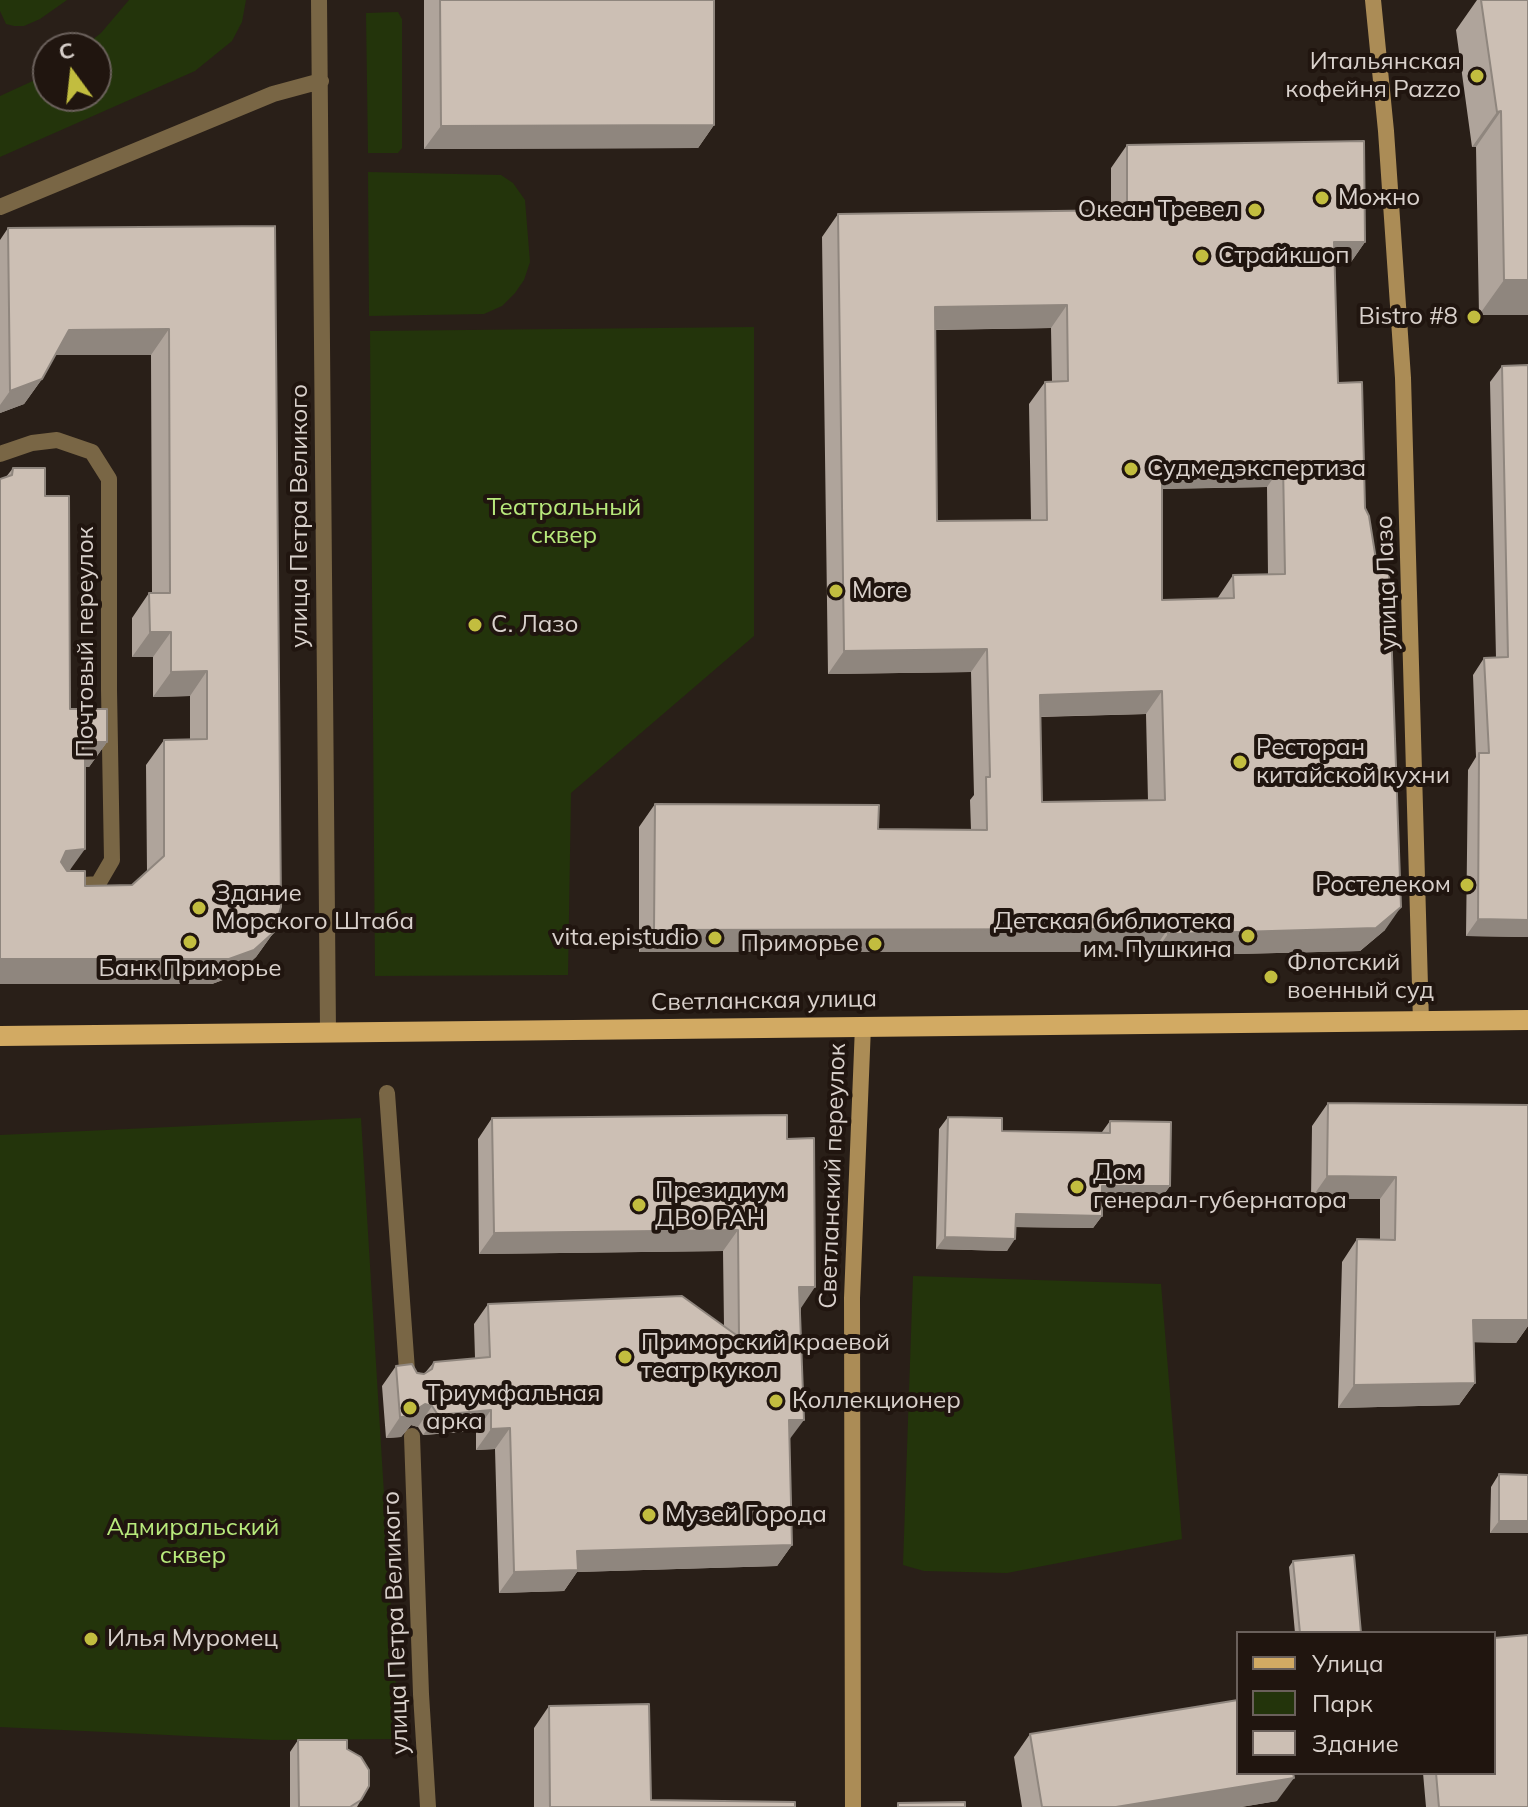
<!DOCTYPE html>
<meta charset="utf-8">
<style>
body{margin:0}
#map{position:relative;width:1528px;height:1807px;overflow:hidden;background:#291f18;font-family:Mulish,sans-serif}
canvas{display:block}
.legend{position:absolute;left:1236px;top:1631px;width:260px;height:144px;box-sizing:border-box;background:#20150f;border:2px solid #6a605b;margin:0;padding:10px 14px;list-style:none;font-size:24px;color:#d9d1cc}
.legend li{display:flex;align-items:center;gap:16px;height:40px}
.legend b{width:40px;border:2px solid #6a605b}
.north{position:absolute;left:32px;top:32px;width:80px;height:80px;box-sizing:border-box;background:#20150f;border:2px solid #6a605b;border-radius:50%;rotate:345deg;font-size:22px;font-weight:700;line-height:32px;text-align:center;color:#d9d1cc}
.north::after{content:'';display:block;margin:auto;width:28px;height:36px;background:#c2bd3f;clip-path:polygon(50% 0,100% 100%,50% 72%,0 100%)}
</style>
<div id="map">
<canvas width="1528" height="1807"></canvas>
<ul class="legend">
<li><b style="height:10px;background:#d2aa63"></b>Улица</li>
<li><b style="height:22px;background:#23340b"></b>Парк</li>
<li><b style="height:22px;background:#ccbfb4"></b>Здание</li>
</ul>
<div class="north">С</div>
</div>
<script>
const ctx = document.querySelector('canvas').getContext('2d');
ctx.lineJoin = 'round';
function fillPath(path, color) { ctx.fillStyle = color; ctx.fill(path, 'evenodd'); }
const shape = rows => new Path2D(rows.map(r => 'M' + r).join(''));
function trace(path, color, width, dash) { ctx.strokeStyle = color; ctx.lineWidth = width; ctx.lineCap = dash ? 'butt' : 'round'; ctx.setLineDash(dash || []); ctx.stroke(path); }
function label(font, color, halo, rows, align = 'center') {
  ctx.font = font + ' Mulish,sans-serif'; ctx.lineWidth = 8; ctx.setLineDash([]); ctx.textBaseline = 'middle'; ctx.strokeStyle = halo; ctx.fillStyle = color; for (const [text, x, y, turn = 0] of rows) {
    ctx.save(); ctx.translate(x, y); ctx.rotate((+turn || 0) * Math.PI / 180); ctx.textAlign = isNaN(turn) ? turn : align; if (halo) ctx.strokeText(text, 0, 0); ctx.fillText(text, 0, 0); ctx.restore();
  }
}
fillPath(shape([
 [0,0,67,0,40,19,24,26,14,26,6,24,0,11],
 [129,0,246,0,242,22,232,41,195,71,0,157,0,96,48,74,48,96,96,96,96,48,82,48,101,33],
 [398,12,402,19,402,148,398,153,368,153,366,13],
 [368,172,501,175,513,183,525,200,530,262,524,280,515,293,502,306,484,314,369,316],
 [754,327,754,636,571,793,568,975,375,976,370,331],
 [361,1118,399,1739,272,1740,0,1727,0,1135],
 [913,1276,1161,1284,1182,1539,1007,1573,924,1571,903,1565]
]), '#23340b');
trace(shape([
 [387,1093,408,1384],
 [412,1436,421,1694,428,1807]
]), '#796645', 16);
trace(shape([
 [319,0,328,1031],
 [0,207,273,94,321,81],
 [0,454,32,443,57,440,92,452,109,479,109,690,112,860,98,884,69,886]
]), '#796645', 16);
trace(shape([
 [1373,0,1386,131,1403,378,1421,1022],
 [853,1807,852,1298,863,1026]
]), '#ab8c56', 16);
trace(shape([
 [0,1036,1528,1020]
]), '#d2aa63', 20);
fillPath(shape([
 [424,0,714,0,714,125,698,148,424,149],
 [1477,0,1528,0,1528,315,1479,315,1476,147,1472,147,1456,30],
 [1127,145,1365,242,1349,265,1335,265,1338,383,1365,508,1385,930,1360,951,1152,956,1152,952,639,952,639,827,655,804,878,829,971,830,970,800,974,795,971,672,828,674,822,237,838,214,1111,210,1111,168],
 [1051,328,1052,381,1045,382,1029,404,1031,520,937,521,935,330],
 [1267,487,1268,575,1233,575,1217,599,1162,600,1162,489],
 [1146,714,1148,801,1042,802,1040,717],
 [275,226,274,932,256,957,236,975,212,984,0,984,0,479,6,477,13,468,45,496,70,709,107,742,89,767,85,767,70,871,85,886,132,885,147,872,146,765,164,740,190,739,190,696,153,697,153,657,132,657,132,618,149,593,152,593,151,355,55,355,42,379,24,404,0,413,0,240,8,228],
 [1528,365,1528,937,1466,936,1468,770,1476,757,1473,675,1484,658,1496,658,1490,382,1502,366],
 [1328,1103,1528,1105,1528,1326,1516,1343,1473,1342,1475,1383,1459,1405,1338,1408,1342,1262,1357,1239,1380,1240,1380,1199,1311,1199,1312,1126],
 [948,1117,1002,1131,1102,1132,1110,1121,1170,1186,1161,1198,1102,1198,1102,1216,1093,1228,1016,1227,1007,1251,936,1249,939,1129],
 [492,1118,787,1139,801,1308,789,1440,792,1545,777,1566,577,1572,564,1591,499,1593,495,1449,476,1450,476,1431,423,1435,418,1427,411,1425,401,1437,386,1438,382,1386,396,1366,424,1374,434,1362,475,1358,474,1324,488,1304,724,1326,723,1251,479,1254,478,1139],
 [1499,1474,1528,1533,1490,1533,1491,1487],
 [1293,1561,1361,1633,1295,1633,1289,1567],
 [549,1706,651,1800,795,1807,534,1807,534,1728],
 [1030,1734,1277,1801,1241,1807,1022,1807,1014,1757],
 [298,1740,347,1749,361,1800,357,1807,290,1807,290,1752],
 [1423,1773,1494,1773,1528,1807,1426,1807]
]), '#afa49b');
fillPath(shape([
 [1501,111,1476,147,1472,147,1497,112],
 [714,125,698,148,424,149,441,126],
 [1334,242,1365,242,1349,265,1318,265],
 [1504,280,1528,280,1528,315,1479,315],
 [1067,305,1051,328,919,330,935,307],
 [169,329,151,355,51,355,69,330],
 [42,379,24,404,0,413,0,405,10,391],
 [1283,464,1267,487,1146,489,1162,467],
 [150,632,171,632,153,657,132,657],
 [987,649,971,672,828,674,844,651],
 [207,671,190,696,153,697,171,672],
 [1162,691,1146,714,1024,717,1040,695],
 [85,742,107,742,89,767,67,767],
 [85,849,67,874,49,876,66,851],
 [1401,907,1385,930,1360,951,1152,956,1168,934],
 [1478,919,1528,920,1528,937,1466,936],
 [1168,929,1152,952,639,952,654,930],
 [274,932,256,957,236,975,212,984,0,984,0,959],
 [1327,1176,1396,1177,1380,1199,1311,1199],
 [1102,1186,1170,1186,1161,1198,1093,1198],
 [1016,1214,1102,1216,1093,1228,1008,1227],
 [738,1230,723,1251,479,1254,494,1233],
 [945,1237,1015,1239,1007,1251,936,1249],
 [799,1287,815,1287,801,1308,784,1308],
 [1473,1320,1528,1320,1528,1326,1516,1343,1457,1342],
 [1475,1383,1459,1405,1338,1408,1354,1385],
 [425,1404,432,1406,418,1427,411,1425,401,1437,386,1438,400,1417],
 [491,1410,476,1431,423,1435,438,1415],
 [789,1420,804,1420,789,1440],
 [510,1428,495,1449,476,1450,491,1429],
 [1499,1521,1528,1521,1528,1533,1490,1533],
 [792,1545,777,1566,577,1572,564,1591,499,1593,514,1572,577,1551],
 [1294,1778,1277,1801,1241,1807,1116,1807]
]), '#8f867e');
const building = shape([
 [440,0,714,0,714,125,441,126,440,0],
 [1481,0,1528,0,1528,280,1504,280,1501,111,1497,112,1481,0],
 [1364,141,1365,242,1334,242,1338,383,1362,382,1365,508,1369,516,1378,572,1389,571,1401,907,1376,928,1168,934,1168,929,654,930,655,804,879,805,878,829,987,830,986,777,990,777,987,649,844,651,838,214,1127,210,1127,145,1364,141],
 [1067,305,1068,381,1045,382,1047,520,937,521,935,307,1067,305],
 [1283,464,1285,574,1233,575,1234,598,1162,600,1162,467,1283,464],
 [1162,691,1165,800,1042,802,1040,695,1162,691],
 [275,226,281,907,274,932,254,950,229,959,0,959,0,479,12,475,13,468,45,468,45,496,69,496,70,709,107,709,107,742,85,742,85,849,66,851,61,862,67,871,85,871,85,886,132,885,164,856,164,740,207,739,207,671,171,672,171,632,150,632,149,593,170,593,169,329,69,330,42,379,10,391,8,228,275,226],
 [1528,365,1528,920,1478,919,1479,753,1489,753,1484,658,1508,657,1502,366,1528,365],
 [1328,1103,1528,1105,1528,1320,1473,1320,1475,1383,1354,1385,1357,1239,1395,1240,1396,1177,1327,1176,1328,1103],
 [787,1115,787,1139,814,1138,815,1287,799,1287,804,1420,789,1420,792,1545,577,1551,578,1570,514,1572,510,1428,491,1429,491,1410,438,1415,432,1406,425,1404,417,1409,416,1416,400,1417,396,1366,412,1364,417,1373,424,1374,432,1369,434,1362,490,1357,488,1304,682,1296,739,1337,738,1230,494,1233,492,1118,787,1115],
 [948,1117,1002,1118,1002,1131,1110,1133,1110,1121,1171,1122,1170,1186,1102,1186,1102,1216,1016,1214,1015,1239,945,1237,948,1117],
 [1499,1474,1528,1475,1528,1521,1499,1521,1499,1474],
 [1354,1555,1361,1633,1300,1633,1293,1561,1354,1555],
 [1528,1635,1528,1807,1439,1807,1436,1773,1494,1773,1494,1638,1528,1635],
 [1238,1700,1238,1773,1293,1773,1294,1778,1116,1807,1042,1807,1030,1734,1238,1700],
 [649,1704,651,1800,795,1802,795,1807,550,1807,549,1706,649,1704],
 [298,1740,347,1740,347,1749,361,1757,369,1770,369,1786,361,1800,350,1807,299,1807,298,1740],
 [965,1802,965,1807,898,1807,898,1803,965,1802]
]);
fillPath(building, '#ccbfb4');
trace(building, '#8f867e', 2);
for (const [x, y, r, color] of [
 [1477,76,8,"#c2bd3f"],
 [1322,198,8,"#c2bd3f"],
 [1255,210,8,"#c2bd3f"],
 [1202,256,8,"#c2bd3f"],
 [1474,317,8,"#c2bd3f"],
 [1131,469,8,"#c2bd3f"],
 [836,591,8,"#c2bd3f"],
 [475,625,8,"#c2bd3f"],
 [1240,762,8,"#c2bd3f"],
 [1467,885,8,"#c2bd3f"],
 [199,908,8,"#c2bd3f"],
 [1248,936,8,"#c2bd3f"],
 [715,938,8,"#c2bd3f"],
 [190,942,8,"#c2bd3f"],
 [875,944,8,"#c2bd3f"],
 [1271,977,8,"#c2bd3f"],
 [1077,1187,8,"#c2bd3f"],
 [639,1205,8,"#c2bd3f"],
 [625,1357,8,"#c2bd3f"],
 [776,1401,8,"#c2bd3f"],
 [410,1408,8,"#c2bd3f"],
 [649,1515,8,"#c2bd3f"],
 [91,1639,8,"#c2bd3f"]
]) { const dot = new Path2D(); dot.arc(x, y, r, 0, 2 * Math.PI); ctx.fillStyle = color; ctx.fill(dot); trace(dot, '#20150f', 3); }
label('24px', '#d9d1cc', '#20150f', [
 ["Итальянская",1461,62,"right"],
 ["кофейня Pazzo",1461,90,"right"],
 ["Можно",1338,198],
 ["Океан Тревел",1239,210,"right"],
 ["Страйкшоп",1218,256],
 ["Bistro #8",1458,317,"right"],
 ["Судмедэкспертиза",1147,469],
 ["More",852,591],
 ["С. Лазо",491,625],
 ["Ресторан",1256,748],
 ["китайской кухни",1256,776],
 ["Ростелеком",1451,885,"right"],
 ["Здание",215,894],
 ["Морского Штаба",215,922],
 ["Детская библиотека",1232,922,"right"],
 ["им. Пушкина",1232,950,"right"],
 ["vita.epistudio",699,938,"right"],
 ["Приморье",859,944,"right"],
 ["Флотский",1287,963],
 ["военный суд",1287,991],
 ["Банк Приморье",190,969,"center"],
 ["Дом",1093,1173],
 ["генерал-губернатора",1093,1201],
 ["Президиум",655,1191],
 ["ДВО РАН",655,1219],
 ["Приморский краевой",641,1343],
 ["театр кукол",641,1371],
 ["Триумфальная",426,1394],
 ["арка",426,1422],
 ["Коллекционер",792,1401],
 ["Музей Города",665,1515],
 ["Илья Муромец",107,1639]
], 'left');
label('24px', '#b8ea7c', '#20150f', [
 ["Театральный",564,508],
 ["сквер",564,536],
 ["Адмиральский",193,1528],
 ["сквер",193,1556]
]);
label('24px', '#d9d1cc', '#20150f', [
 ["улица Петра Великого",300,516,-90],
 ["улица Лазо",1387,583,-92],
 ["Почтовый переулок",86,642,-90],
 ["Светланская улица",764,1001,-1],
 ["Светланский переулок",833,1176,-88],
 ["улица Петра Великого",396,1623,-92]
]);
</script>
